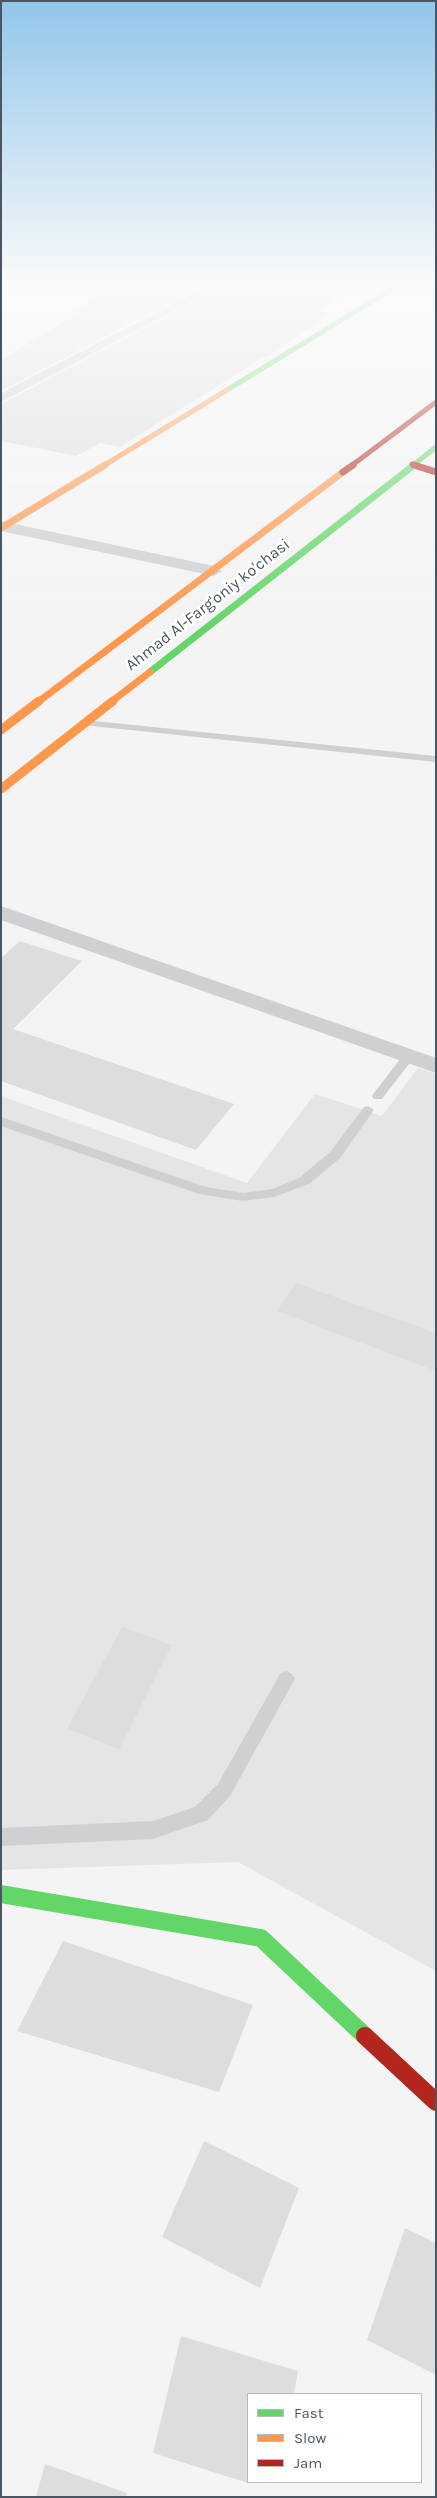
<!DOCTYPE html>
<style>
body{margin:0}
#map{position:relative;width:437px;height:2498px;overflow:hidden;background:#f4f4f4;font-family:Karla,sans-serif}
canvas{display:block}
.frame{position:absolute;inset:0;border:2px solid #4a5661;pointer-events:none}
.legend{position:absolute;left:247px;top:2393px;width:175px;height:90px;box-sizing:border-box;background:#fff;border:1px solid #b7bbc0;margin:0;padding:6px 9px;list-style:none;font-size:15px;color:#4a5661}
.legend li{display:flex;align-items:center;gap:10px;height:25px}
.legend b{width:25px;border:1px solid #b7bbc0}
</style>
<div id="map">
<canvas width="437" height="2498"></canvas>
<div class="frame"></div>
<ul class="legend">
<li><b style="height:6px;background:#63d668"></b>Fast</li>
<li><b style="height:6px;background:#ff974d"></b>Slow</li>
<li><b style="height:6px;background:#b3261e"></b>Jam</li>
</ul>
</div>
<script>
const ctx = document.querySelector('canvas').getContext('2d');
ctx.lineJoin = 'round';
function fillPath(path, color) { ctx.fillStyle = color; ctx.fill(path, 'evenodd'); }
const shape = rows => new Path2D(rows.map(r => 'M' + r).join(''));
function trace(path, color, width, dash) { ctx.strokeStyle = color; ctx.lineWidth = width; ctx.lineCap = dash ? 'butt' : 'round'; ctx.setLineDash(dash || []); ctx.stroke(path); }
function label(font, color, halo, rows, align = 'center') {
  ctx.font = font + ' Karla,sans-serif'; ctx.lineWidth = 5; ctx.setLineDash([]); ctx.textBaseline = 'middle'; ctx.strokeStyle = halo; ctx.fillStyle = color; for (const [text, x, y, turn = 0] of rows) {
    ctx.save(); ctx.translate(x, y); ctx.rotate((+turn || 0) * Math.PI / 180); ctx.textAlign = isNaN(turn) ? turn : align; if (halo) ctx.strokeText(text, 0, 0); ctx.fillText(text, 0, 0); ctx.restore();
  }
}
fillPath(shape([
 [418,1068,436,1074,436,1971,238,1862,1,1870,1,1096,247,1183,315,1094,382,1116]
]), '#e6e5e6');
fillPath(shape([
 [129,280,215,280,1,391,1,360,81,311,73,310,89,302,85,301],
 [235,280,368,280,318,311,331,313,269,356,266,356,120,447,100,443,76,456,1,441,1,404],
 [20,941,82,961,13,1029,234,1104,196,1150,1,1081,1,958],
 [296,1283,436,1333,436,1371,277,1311],
 [122,1627,172,1645,119,1749,67,1729],
 [63,1941,253,2005,219,2092,17,2031],
 [204,2141,299,2188,260,2288,162,2237],
 [405,2228,436,2243,436,2375,367,2340],
 [181,2336,298,2371,294,2394,248,2394,248,2483,153,2453],
 [45,2464,127,2493,126,2497,36,2497]
]), '#ddddde');
fillPath(shape([
 [85,720,436,756,436,762,82,725,82,721,85,720],
 [408,1053,414,1057,412,1060,382,1099,374,1099,372,1096,374,1093,404,1054,408,1053],
 [368,1106,374,1110,340,1158,309,1184,274,1197,243,1201,199,1194,1,1126,1,1117,206,1187,243,1193,272,1189,299,1178,330,1152,364,1107,368,1106],
 [286,1671,292,1674,295,1679,292,1684,230,1796,208,1820,153,1839,1,1846,1,1828,153,1821,195,1807,218,1784,280,1674,286,1671]
]), '#ced0d2');
fillPath(shape([
 [219,280,233,280,1,402,1,393,219,280],
 [383,280,410,280,436,284,436,290,389,283,383,280],
 [1,521,214,566,222,571,214,576,1,531,1,521],
 [1,906,436,1058,436,1073,1,920,1,906]
]), '#ced0d2');
trace(shape([
 [227,390,407,280],
 [412,466,436,447]
]), '#63d668', 5);
trace(shape([
 [150,672,414,465]
]), '#63d668', 7);
trace(shape([
 [1,1894,261,1938,365,2036]
]), '#63d668', 18);
trace(shape([
 [103,466,227,390]
]), '#ff974d', 5);
trace(shape([
 [1,528,105,465],
 [38,702,343,472],
 [111,702,150,672]
]), '#ff974d', 7);
trace(shape([
 [1,730,39,701],
 [1,789,113,701]
]), '#ff974d', 9);
trace(shape([
 [412,464,418,466],
 [351,466,436,402]
]), '#b3261e', 5);
trace(shape([
 [414,465,436,472],
 [343,472,353,465]
]), '#b3261e', 7);
trace(shape([
 [365,2036,436,2102]
]), '#b3261e', 18);
const sky = ctx.createLinearGradient(0, 0, 0, 629);
sky.addColorStop(0, '#91c6eb');
sky.addColorStop(0.45, '#fafafa');
sky.addColorStop(1, '#fafafa00');
ctx.fillStyle = sky;
ctx.fillRect(0, 0, 437, 629);
label('16px', '#4a5661', '#fff', [
 ["Ahmad Al-Farg'oniy ko'chasi",208,605,-38]
]);
</script>
